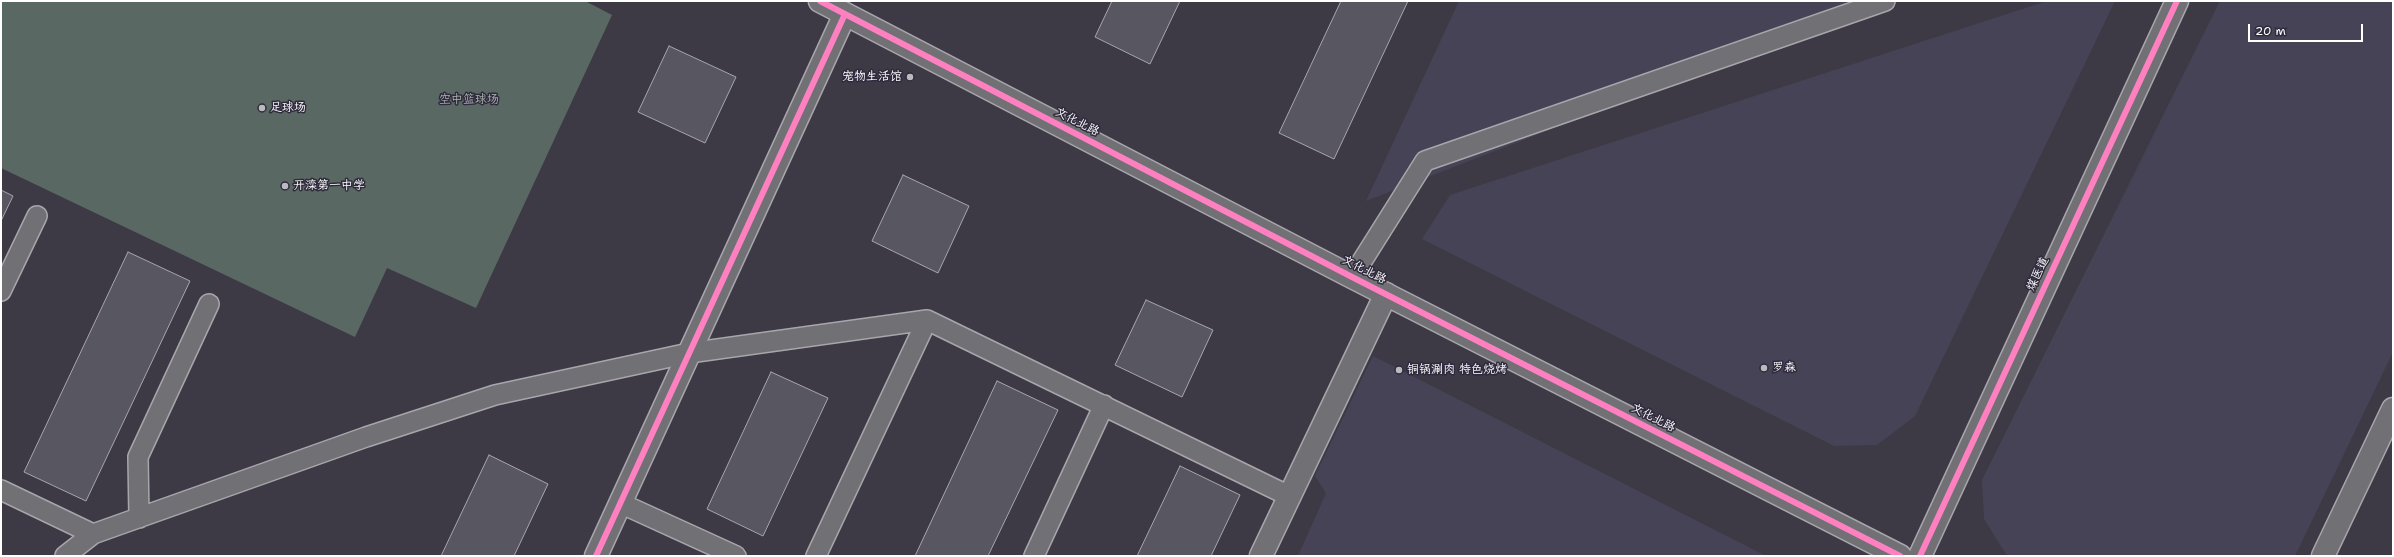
<!DOCTYPE html>
<meta charset="utf-8">
<style>
body{margin:0}
#map{position:relative;width:2394px;height:557px;overflow:hidden;background:#3d3a46;font-family:"Shantell Sans",sans-serif}
canvas{display:block}
.frame{position:absolute;inset:0;border:2px solid #fff;pointer-events:none}
.scale{position:absolute;left:2248px;top:24px;width:115px;height:18px;box-sizing:border-box;border:2px solid #fff;border-top:0;padding-left:5px;font-size:12px;line-height:14px;white-space:nowrap;color:#fff;-webkit-text-stroke:3px #2f2a3d;paint-order:stroke}
</style>
<div id="map">
<canvas width="2394" height="557"></canvas>
<div class="frame"></div>
<div class="scale">20 m</div>
</div>
<script>
const ctx = document.querySelector('canvas').getContext('2d');
ctx.lineJoin = 'round';
function fillPath(path, color) { ctx.fillStyle = color; ctx.fill(path, 'evenodd'); }
const shape = rows => new Path2D(rows.map(r => 'M' + r).join(''));
function trace(path, color, width, dash) { ctx.strokeStyle = color; ctx.lineWidth = width; ctx.lineCap = dash ? 'butt' : 'round'; ctx.setLineDash(dash || []); ctx.stroke(path); }
function label(font, color, halo, rows, align = 'center') {
  ctx.font = font + ' "Shantell Sans","LXGW WenKai TC",sans-serif'; ctx.lineWidth = 3; ctx.setLineDash([]); ctx.textBaseline = 'middle'; ctx.strokeStyle = halo; ctx.fillStyle = color; for (const [text, x, y, turn = 0] of rows) {
    ctx.save(); ctx.translate(x, y); ctx.rotate((+turn || 0) * Math.PI / 180); ctx.textAlign = isNaN(turn) ? turn : align; if (halo) ctx.strokeText(text, 0, 0); ctx.fillText(text, 0, 0); ctx.restore();
  }
}
fillPath(shape([
 [1459,1,1882,1,1366,201],
 [2047,1,2115,1,1915,416,1877,445,1834,446,1422,239,1450,195],
 [2220,1,2393,1,2393,352,2295,556,2009,556,2006,554,1984,519,1982,480],
 [1373,356,1766,556,1298,556,1326,493,1315,476]
]), '#474357');
fillPath(shape([
 [1,1,585,1,612,15,476,308,387,268,355,337,1,168]
]), '#5a6863');
const building = shape([
 [1112,1,1180,1,1150,64,1095,37,1112,1],
 [1341,1,1408,1,1334,159,1279,133,1341,1],
 [669,46,736,77,705,143,638,112,669,46],
 [903,175,969,206,938,273,872,241,903,175],
 [1,190,13,196,1,221,1,190],
 [128,252,190,281,86,501,24,472,128,252],
 [1146,300,1213,330,1182,397,1115,365,1146,300],
 [771,372,828,398,763,536,707,509,771,372],
 [997,381,1058,410,988,556,915,556,997,381],
 [489,455,548,484,514,556,441,556,489,455],
 [1180,466,1240,495,1211,556,1137,556,1180,466]
]);
fillPath(building, '#585660');
trace(building, '#a8a6ac', 1);
const lane = shape([
 [1352,277,1425,161,1885,1],
 [1,291,37,216],
 [1,490,93,534],
 [620,503,736,556],
 [139,518,138,457,209,304],
 [65,556,93,534,366,437,495,395,689,353,927,320,1289,496],
 [816,556,927,320],
 [1034,556,1104,405]
]);
const street = shape([
 [596,556,845,14],
 [1261,556,1386,294],
 [2323,556,2393,409]
]);
const secondary = shape([
 [820,1,1352,277,1900,556],
 [1920,556,2177,1]
]);
trace(lane, '#a8a6ac', 22);
trace(street, '#a8a6ac', 25);
trace(secondary, '#a8a6ac', 25);
trace(lane, '#717074', 19);
trace(street, '#717074', 22);
trace(secondary, '#717074', 22);
trace(shape([
 [820,1,1352,277,1900,556],
 [596,556,845,14],
 [1920,556,2177,1]
]), '#ff80c0', 6);
for (const [x, y, r, color] of [
 [910,77,4,"#bbbabe"],
 [262,108,4,"#bbbabe"],
 [285,186,4,"#bbbabe"],
 [1764,368,4,"#bbbabe"],
 [1399,370,4,"#bbbabe"]
]) { const dot = new Path2D(); dot.arc(x, y, r, 0, 2 * Math.PI); ctx.fillStyle = color; ctx.fill(dot); trace(dot, '#2f2a3d', 1.5); }
label('12px', '#fff', '#2f2a3d', [
 ["宠物生活馆",902,77,"right"],
 ["足球场",270,108],
 ["开滦第一中学",293,186],
 ["罗森",1772,368],
 ["铜锅涮肉 特色烧烤",1407,370]
], 'left');
label('12px', '#aeb7b3', '#2f2a3d', [
 ["空中篮球场",469,100]
]);
label('12px', '#fff', '#2f2a3d', [
 ["文化北路",1077,122,27],
 ["文化北路",1364,270,27],
 ["煤医道",2038,274,-65],
 ["文化北路",1653,418,27]
]);
</script>
